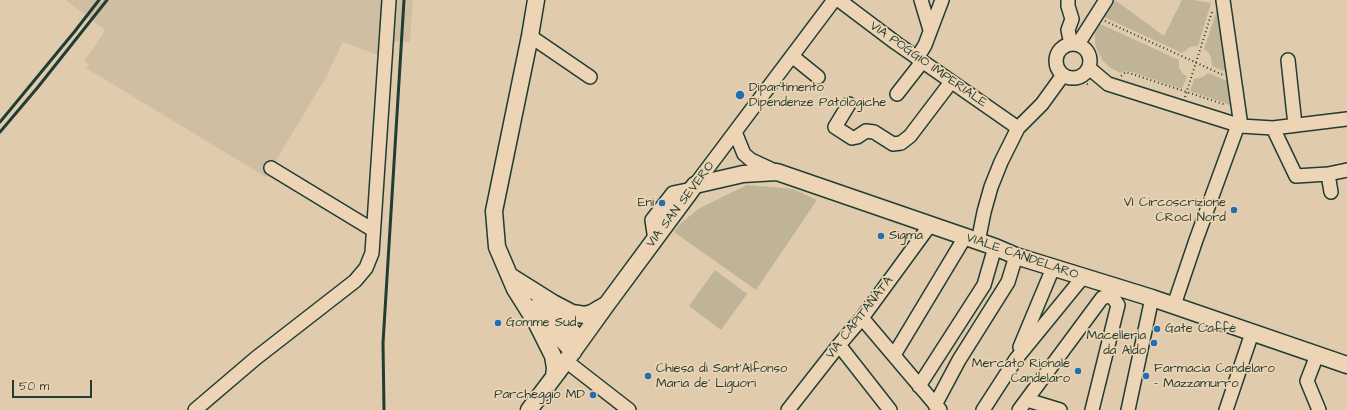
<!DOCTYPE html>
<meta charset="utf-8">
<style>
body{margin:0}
#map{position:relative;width:1347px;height:410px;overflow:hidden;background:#e0cbac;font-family:"Architects Daughter",sans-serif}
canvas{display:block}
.scale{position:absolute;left:12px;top:380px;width:80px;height:18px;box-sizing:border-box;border:2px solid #1f3d34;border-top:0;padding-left:5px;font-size:12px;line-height:14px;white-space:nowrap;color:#1f3d34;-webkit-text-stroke:3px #ecd4b4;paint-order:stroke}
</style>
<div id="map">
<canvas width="1347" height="410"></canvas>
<div class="scale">50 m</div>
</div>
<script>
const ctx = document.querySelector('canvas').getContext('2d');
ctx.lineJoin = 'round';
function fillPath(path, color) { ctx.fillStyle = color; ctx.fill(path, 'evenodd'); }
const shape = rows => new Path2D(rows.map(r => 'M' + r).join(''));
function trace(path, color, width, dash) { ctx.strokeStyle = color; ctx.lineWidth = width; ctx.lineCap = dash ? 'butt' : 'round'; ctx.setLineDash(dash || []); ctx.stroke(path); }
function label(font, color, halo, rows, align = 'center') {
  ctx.font = font + ' "Architects Daughter",sans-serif'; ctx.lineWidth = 3.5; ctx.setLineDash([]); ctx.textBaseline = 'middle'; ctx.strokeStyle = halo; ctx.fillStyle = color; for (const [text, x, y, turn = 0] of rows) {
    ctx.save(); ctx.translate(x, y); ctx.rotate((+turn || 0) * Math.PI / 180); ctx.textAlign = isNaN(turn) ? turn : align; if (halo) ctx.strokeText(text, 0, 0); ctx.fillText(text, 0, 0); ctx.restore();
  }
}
fillPath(shape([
 [66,0,126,0,123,5,127,0,413,0,410,42,380,41,378,55,343,42,326,77,266,177,86,68,89,64,84,61,96,45,105,30]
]), '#cfbea2');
fillPath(shape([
 [1115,0,1164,36,1182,0,1194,0,1211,3,1198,46,1190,47,1182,53,1102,16],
 [1217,10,1226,72,1212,66,1211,57,1208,52,1204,49],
 [1098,23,1179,60,1179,68,1183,74,1187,76,1182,89,1132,72,1125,71,1121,73,1111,68,1103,61,1098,52,1095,44,1095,34],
 [1208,73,1227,81,1230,105,1190,91,1194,79,1203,77],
 [747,185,793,189,817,200,756,290,674,232,679,225,698,209],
 [715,270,747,294,721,330,689,306]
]), '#bfb398');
const minor = shape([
 [839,0,896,43,1018,128],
 [921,0,930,30],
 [1068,0,1068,6,1072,19,1068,30,1071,44],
 [1223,0,1241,126],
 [530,36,590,77],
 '1056 61a17 17 0 1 1 34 0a17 17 0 1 1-34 0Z',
 [1078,44,1106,0],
 [792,56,818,77],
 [917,58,925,45,942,0],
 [1288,60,1295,125],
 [1089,68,1108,84,1241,126,1273,128,1347,119],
 [897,94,922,62],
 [849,104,835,127,852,138,857,137,866,131,874,132,893,144,901,143,910,136,951,82],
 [1273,128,1296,176,1328,174,1347,170],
 [735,132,744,154,751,160,777,172],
 [271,168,373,230],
 [1328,174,1331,192],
 [695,185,834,0],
 [655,240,652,220,673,193,692,189],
 [978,242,984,212,991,187,1001,162,1018,128,1042,104,1063,75],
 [1174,305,1196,240,1238,125],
 [862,318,940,410],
 [839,345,890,410],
 [1020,347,1053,268],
 [894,355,965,237],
 [1317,355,1307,381,1319,410],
 [566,361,629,410],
 [919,386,984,285,995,247],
 [1027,400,1060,410],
 [935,405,959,360,1008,282,1016,256],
 [195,410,256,358,355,281,366,268,372,253,389,0],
 [788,410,839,345,862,318,930,225],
 [983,410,1016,359,1083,277],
 [1019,410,1102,298,1111,295],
 [1092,410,1118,305,1111,295],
 [1128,410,1152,298],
 [1226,410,1252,333]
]);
const major = shape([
 [536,0,530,36,494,211,497,247,515,289,537,324,553,356,555,368,554,377],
 [510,276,553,303,572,313,585,315,592,313,604,306],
 [540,302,581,340],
 [538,313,573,352],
 [529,410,566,361,607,304,695,185,743,174,777,172,995,247,1016,256,1152,298,1347,365]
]);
trace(minor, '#1f3d34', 16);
trace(major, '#1f3d34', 19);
trace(shape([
 [1105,21,1223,75],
 [1121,76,1126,72,1226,105],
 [1071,85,1083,83,1090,85],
 [1185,97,1212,12]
]), '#1f3d34', 2, [1, 3]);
trace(minor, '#ecd4b4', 13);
trace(major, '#ecd4b4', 16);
trace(shape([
 [0,122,75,31,99,0],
 [0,132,38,87,107,0],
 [384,410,383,343,404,0]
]), '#1f3d34', 3);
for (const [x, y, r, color] of [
 [740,95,5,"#1f6fb2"],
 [662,203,4,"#1f6fb2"],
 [1234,210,4,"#1f6fb2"],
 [881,236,4,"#1f6fb2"],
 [498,323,4,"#1f6fb2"],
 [1157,329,4,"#1f6fb2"],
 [1154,343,4,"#1f6fb2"],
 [1078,371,4,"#1f6fb2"],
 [648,376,4,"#1f6fb2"],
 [1146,376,4,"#1f6fb2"],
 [593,395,4,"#1f6fb2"]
]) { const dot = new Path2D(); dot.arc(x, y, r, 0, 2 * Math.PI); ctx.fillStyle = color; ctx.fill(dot); trace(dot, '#ecd4b4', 1.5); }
label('13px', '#1f3d34', '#ecd4b4', [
 ["VIA POGGIO IMPERIALE",928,65,35],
 ["VIA SAN SEVERO",681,205,-53],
 ["VIALE CANDELARO",1022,257,19],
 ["VIA CAPITANATA",860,318,-52]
]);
label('13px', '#1f3d34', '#ecd4b4', [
 ["Dipartimento",749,88],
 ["Dipendenze Patologiche",749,103],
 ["Eni",654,203,"right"],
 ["VI Circoscrizione",1226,203,"right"],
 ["CRocI Nord",1226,218,"right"],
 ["Sigma",889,236],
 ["Gomme Sud",506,323],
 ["Gate Caffè",1165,329],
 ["Macelleria",1146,336,"right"],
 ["da Aldo",1146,351,"right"],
 ["Mercato Rionale",1070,364,"right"],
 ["Candelaro",1070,379,"right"],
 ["Chiesa di Sant'Alfonso",656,369],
 ["Maria de' Liguori",656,384],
 ["Farmacia Candelaro",1154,369],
 ["- Mazzamurro",1154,384],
 ["Parcheggio MD",585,395,"right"]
], 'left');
</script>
